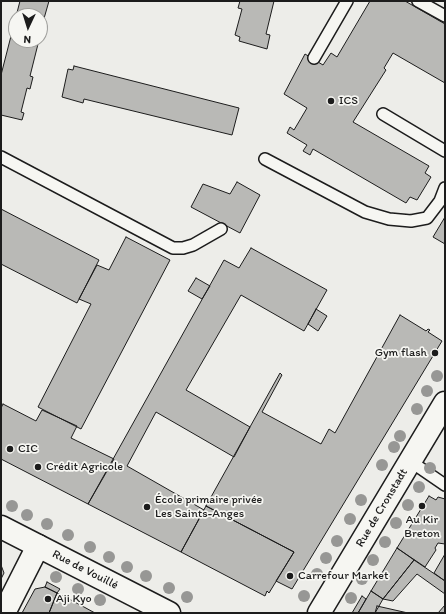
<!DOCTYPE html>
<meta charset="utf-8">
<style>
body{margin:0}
#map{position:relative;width:446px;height:614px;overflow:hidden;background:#edede9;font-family:Itim,sans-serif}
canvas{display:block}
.frame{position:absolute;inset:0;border:2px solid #1c1c1c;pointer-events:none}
.north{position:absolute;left:8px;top:8px;width:40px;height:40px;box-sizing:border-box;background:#f6f6f2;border:1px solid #9f9f9c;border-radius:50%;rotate:184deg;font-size:11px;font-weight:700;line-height:16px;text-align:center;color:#1c1c1c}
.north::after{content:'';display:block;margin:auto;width:14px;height:18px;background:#1c1c1c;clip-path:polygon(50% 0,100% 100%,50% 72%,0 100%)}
</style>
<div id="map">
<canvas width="446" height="614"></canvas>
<div class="frame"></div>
<div class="north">N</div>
</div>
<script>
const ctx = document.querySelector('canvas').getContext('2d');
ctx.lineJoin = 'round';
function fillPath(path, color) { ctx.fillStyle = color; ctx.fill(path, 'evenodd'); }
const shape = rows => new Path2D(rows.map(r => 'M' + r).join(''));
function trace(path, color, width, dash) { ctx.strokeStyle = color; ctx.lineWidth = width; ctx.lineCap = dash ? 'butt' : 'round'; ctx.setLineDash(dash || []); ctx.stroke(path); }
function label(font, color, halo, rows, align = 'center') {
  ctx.font = font + ' Itim,sans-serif'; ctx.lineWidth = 3.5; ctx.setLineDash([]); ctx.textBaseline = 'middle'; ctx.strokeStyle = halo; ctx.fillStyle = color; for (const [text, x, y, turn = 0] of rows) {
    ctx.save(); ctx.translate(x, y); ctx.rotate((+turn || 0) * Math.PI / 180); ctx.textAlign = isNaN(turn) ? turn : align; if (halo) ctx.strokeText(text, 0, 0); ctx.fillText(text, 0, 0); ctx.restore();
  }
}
const building = shape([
 [20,1,49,1,43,22,46,23,43,35,40,35,40,16,16,16,16,40,39,40,30,76,33,77,30,89,27,88,21,112,24,113,22,120,1,115,1,75,20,1],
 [240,1,274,1,266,34,270,35,267,49,239,41,240,37,235,35,242,9,238,8,240,1],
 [370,1,405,1,445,24,445,83,393,53,384,68,386,70,353,122,429,166,425,173,431,177,417,200,410,197,406,203,313,149,310,155,303,151,307,145,287,133,290,127,294,130,307,108,284,94,305,54,323,65,331,53,337,57,370,1],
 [74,66,239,108,232,135,84,99,83,103,62,97,68,69,73,70,74,66],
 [237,182,260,195,240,233,191,207,203,184,230,194,237,182],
 [1,209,99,260,77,303,1,264,1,209],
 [445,217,445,244,433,237,445,217],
 [126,237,170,260,81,429,38,407,91,304,79,299,97,265,109,270,126,237],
 [251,248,327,290,304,331,241,295,186,390,250,427,234,457,156,412,127,466,204,510,181,552,88,504,224,260,239,268,251,248],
 [196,278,210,286,202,299,188,291,196,278],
 [316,309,327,316,318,331,308,324,316,309],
 [400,315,426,331,428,329,430,330,428,332,442,341,292,589,276,581,294,552,206,506,280,373,282,375,262,412,321,444,329,429,335,433,400,315],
 [3,404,36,421,42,410,77,426,71,438,114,459,88,504,1,459,1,408,3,404],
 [429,496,436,500,438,497,445,499,445,544,438,543,435,548,436,550,425,567,397,548,429,496],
 [206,506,294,552,269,593,267,591,265,596,181,552,206,506],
 [397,548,414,560,383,599,371,591,397,548],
 [445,554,445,581,434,573,445,554],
 [414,560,445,581,445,594,417,574,393,601,383,599,414,560],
 [1,565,4,573,1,579,1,565],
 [47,582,60,589,57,593,45,587,47,582],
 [45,587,57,593,49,613,22,613,35,589,45,587],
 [371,591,383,599,375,613,358,613,371,591],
 [57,593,73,601,95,613,49,613,57,593],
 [362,596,366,599,358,613,352,613,362,596],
 [445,605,445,613,438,613,445,605],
 [377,606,408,613,375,613,377,606]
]);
fillPath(building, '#b9b9b6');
trace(building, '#1c1c1c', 1);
const service = shape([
 [418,1,445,16],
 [314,58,347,1],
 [383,114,445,151],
 [1,157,173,248,183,248,193,245,221,229],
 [265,159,365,212,389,219,411,221,427,218,440,201,445,188],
 [410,461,445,485]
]);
const minor = shape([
 [4,613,38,546],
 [319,613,445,403]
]);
const secondary = shape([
 [1,527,169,613]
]);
trace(service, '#1c1c1c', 14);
trace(minor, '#1c1c1c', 25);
trace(secondary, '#1c1c1c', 25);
trace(service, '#f6f6f2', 11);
trace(minor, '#f6f6f2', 22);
trace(secondary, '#f6f6f2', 22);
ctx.fillStyle = '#979795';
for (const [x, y] of [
 [437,376],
 [427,391],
 [417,409],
 [400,436],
 [394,447],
 [382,465],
 [430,468],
 [419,487],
 [361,500],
 [408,505],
 [12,506],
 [27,515],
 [350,519],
 [396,523],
 [47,524],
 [68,535],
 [337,541],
 [385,542],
 [90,547],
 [109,557],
 [326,558],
 [373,560],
 [127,567],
 [317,574],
 [146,576],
 [56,577],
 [362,579],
 [169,588],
 [78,589],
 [304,596],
 [187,597],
 [351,598],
 [100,600]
]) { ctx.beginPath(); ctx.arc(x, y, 6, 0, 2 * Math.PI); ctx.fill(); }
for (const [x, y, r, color] of [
 [331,101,4,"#1c1c1c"],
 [435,353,4,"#1c1c1c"],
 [10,449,4,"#1c1c1c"],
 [38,467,4,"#1c1c1c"],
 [422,506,4,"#1c1c1c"],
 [147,507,4,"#1c1c1c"],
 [290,576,4,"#1c1c1c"],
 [48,599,4,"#1c1c1c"]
]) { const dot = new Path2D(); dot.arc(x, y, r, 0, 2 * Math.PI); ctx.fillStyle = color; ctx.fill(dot); trace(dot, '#f6f6f2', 1.5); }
label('12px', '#1c1c1c', '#f6f6f2', [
 ["ICS",339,101],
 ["Gym flash",427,353,"right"],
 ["CIC",18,449],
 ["Crédit Agricole",46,467],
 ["École primaire privée",155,500],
 ["Les Saints-Anges",155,514],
 ["Au Kir",422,520,"center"],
 ["Breton",422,534,"center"],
 ["Carrefour Market",298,576],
 ["Aji Kyo",56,599]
], 'left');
label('12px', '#1c1c1c', '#f6f6f2', [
 ["Rue de Cronstadt",382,508,-59],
 ["Rue de Vouillé",85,570,27]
]);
</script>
